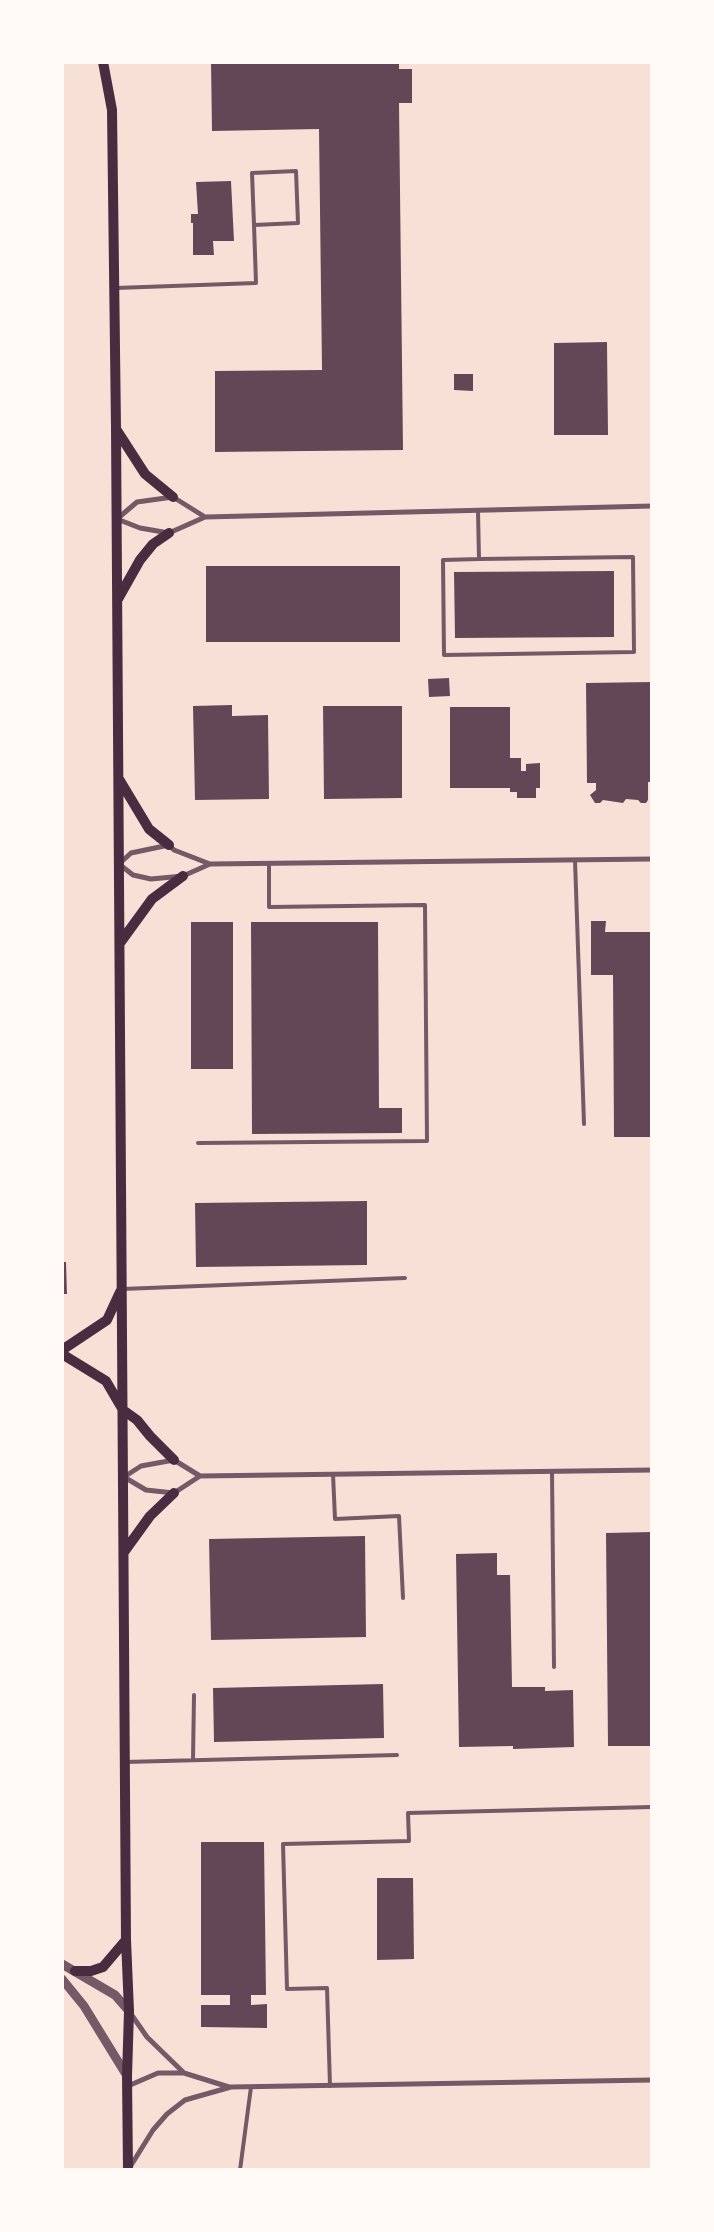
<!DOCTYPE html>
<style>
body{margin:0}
#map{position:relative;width:714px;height:2232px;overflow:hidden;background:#f7e1d7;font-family:"Golos Text",sans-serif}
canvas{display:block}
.frame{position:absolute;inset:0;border:64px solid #fffaf5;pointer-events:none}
</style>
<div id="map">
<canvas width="714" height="2232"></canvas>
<div class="frame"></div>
</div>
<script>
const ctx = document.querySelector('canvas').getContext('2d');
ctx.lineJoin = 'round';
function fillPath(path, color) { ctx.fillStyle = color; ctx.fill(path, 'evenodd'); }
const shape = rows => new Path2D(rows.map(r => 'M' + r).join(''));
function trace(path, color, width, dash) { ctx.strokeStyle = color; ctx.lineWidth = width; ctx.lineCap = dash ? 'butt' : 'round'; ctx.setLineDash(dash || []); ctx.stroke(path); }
fillPath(shape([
 [211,62,399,62,399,69,412,69,412,103,399,103,403,450,215,452,215,371,322,370,319,129,212,131],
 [231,181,234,241,213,241,214,255,193,255,193,223,191,223,191,214,198,214,196,182],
 [607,342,608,435,554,435,554,343],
 [454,374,473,374,473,391,454,390],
 [206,566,400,566,400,642,206,642],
 [614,571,614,637,455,638,454,572],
 [449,678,450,696,429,697,428,679],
 [652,682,652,782,648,782,648,800,646,803,641,803,638,800,626,799,623,803,603,800,600,803,595,803,590,795,596,790,596,783,587,783,586,683],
 [232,705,232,716,268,715,269,799,195,800,193,706],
 [323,706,402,706,402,798,324,799],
 [450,707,510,707,510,758,521,758,521,771,526,771,526,764,540,763,540,788,536,788,536,798,517,798,517,792,510,792,510,788,450,788],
 [591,921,606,921,605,932,652,932,652,1137,614,1137,613,975,591,975],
 [191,922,233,922,233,1069,191,1069],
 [251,922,378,922,379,1108,402,1108,402,1133,252,1134],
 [367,1201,367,1265,196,1267,195,1203],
 [62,1262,66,1262,67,1294,62,1294],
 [652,1532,652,1746,608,1746,606,1533],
 [365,1536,366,1637,211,1640,209,1539],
 [497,1553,497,1575,510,1575,512,1687,545,1687,545,1691,573,1690,574,1747,513,1749,513,1746,459,1747,456,1554],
 [383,1684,384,1738,214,1742,213,1688],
 [201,1842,264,1842,266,1995,251,1995,251,2005,267,2004,267,2028,201,2027,201,2005,230,2005,230,1995,201,1995],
 [377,1878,413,1878,414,1959,377,1960]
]), '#644757');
trace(shape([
 [116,288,256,283,254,225,252,173,296,171,298,223,254,225],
 [478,511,479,559,443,560,444,655,634,652,633,557,479,559],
 [575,860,584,1124],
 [198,1143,427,1141,425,905,269,907,269,863],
 [122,1289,405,1278],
 [552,1471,554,1667],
 [333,1474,335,1519,399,1516,403,1598],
 [193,1760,194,1695],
 [125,1762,397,1755],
 [330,2086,327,1988,287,1989,283,1844,409,1841,408,1813,652,1807],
 [240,2170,251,2087]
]), '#755966', 4);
trace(shape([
 [205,517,173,497,137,502,117,519,140,528,169,533,205,517,652,506],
 [210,864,174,850,169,845,131,853,119,864,133,875,151,879,183,876,210,864,652,859],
 [200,1476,174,1493,146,1490,124,1477,141,1466,174,1460,200,1476,652,1470],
 [131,2014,147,2037,183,2072],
 [128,2086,158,2073,184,2073,229,2087],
 [130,2167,153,2130,167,2114,185,2100,231,2087,652,2080]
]), '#755966', 5);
trace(shape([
 [62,1964,115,1995,129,2011],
 [62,1979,84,2006,127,2076]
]), '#755966', 9);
trace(shape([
 [103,62,112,110,116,428,126,1940,129,2011,127,2076,128,2170],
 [116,429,145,474,173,497],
 [118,599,140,560,153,544,169,533],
 [119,779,149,829,169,845],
 [120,943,152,899,183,876],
 [62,1350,107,1320,120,1292],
 [62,1354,106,1381,123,1410,137,1420,150,1436,174,1460],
 [124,1552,150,1516,174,1493],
 [75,1971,91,1971,103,1967,126,1940]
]), '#4a2c40', 10);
</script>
